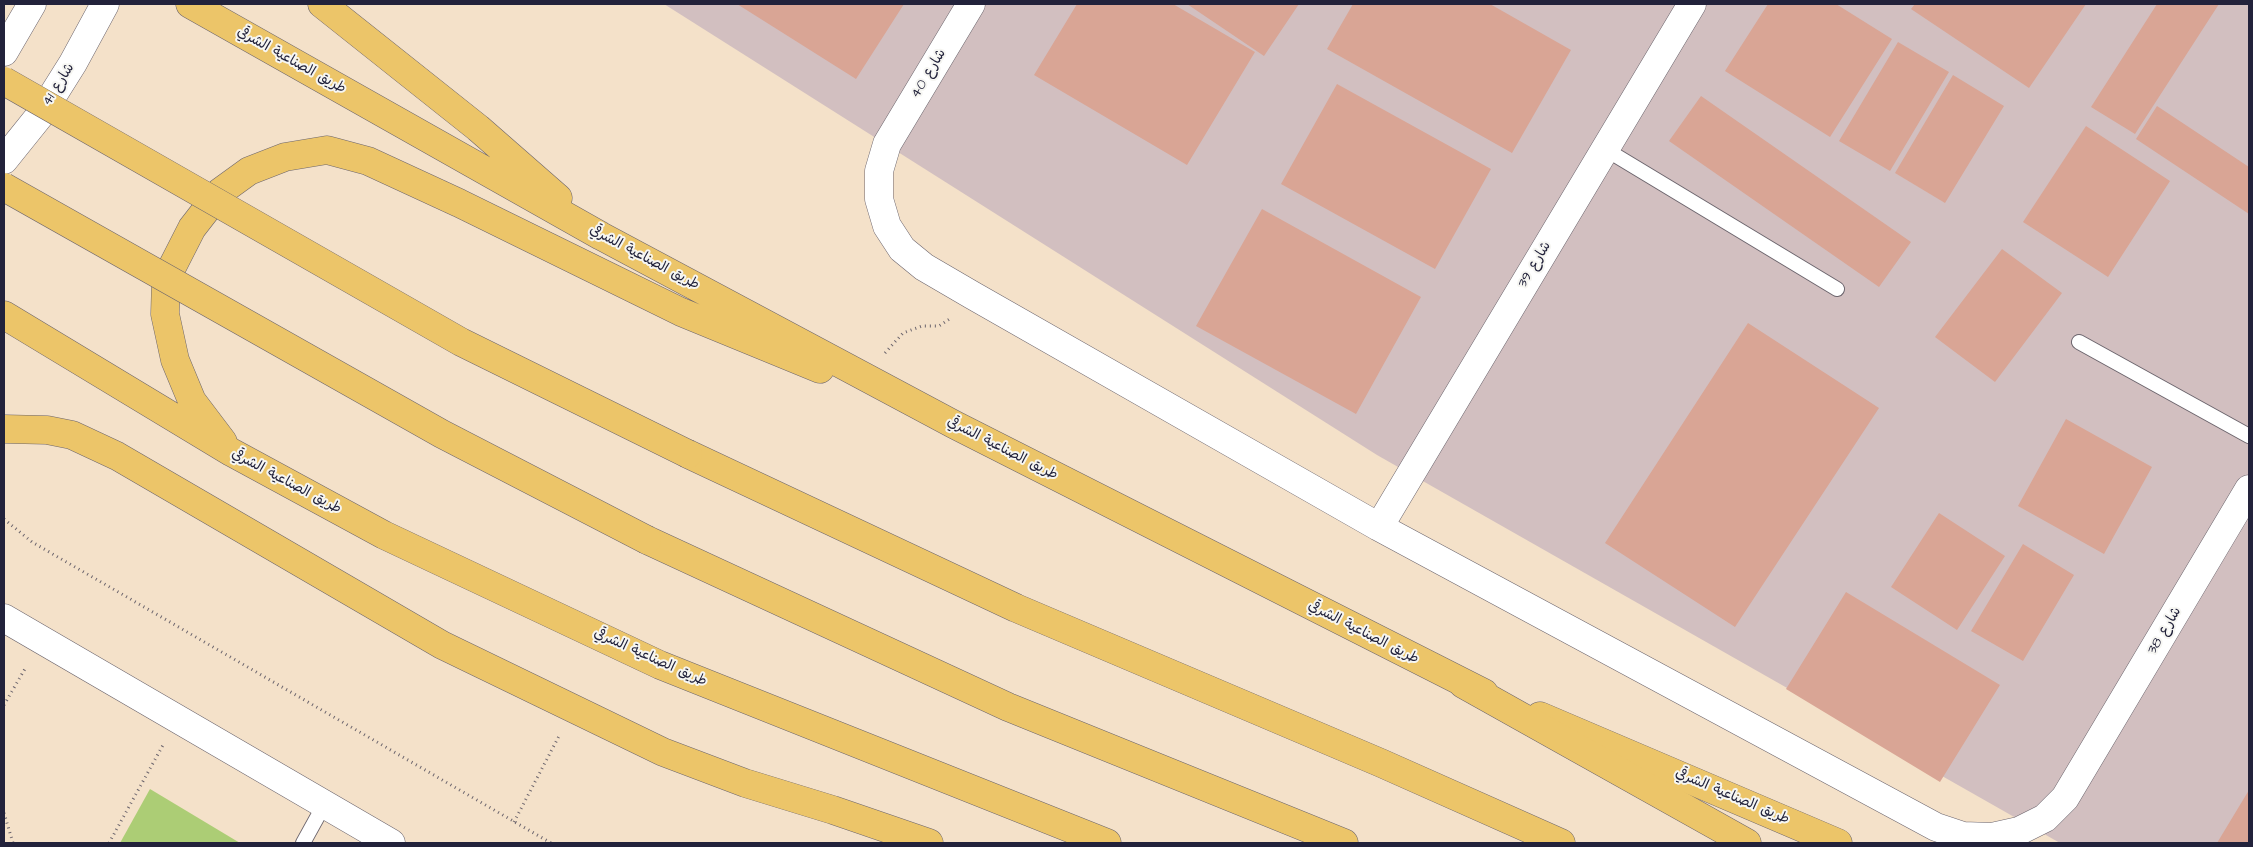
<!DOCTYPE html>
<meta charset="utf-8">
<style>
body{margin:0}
#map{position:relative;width:2253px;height:847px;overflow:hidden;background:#f4e1c9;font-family:"Architects Daughter",sans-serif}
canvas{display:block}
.frame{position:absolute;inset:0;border:5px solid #22223b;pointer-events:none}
</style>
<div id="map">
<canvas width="2253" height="847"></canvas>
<div class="frame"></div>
</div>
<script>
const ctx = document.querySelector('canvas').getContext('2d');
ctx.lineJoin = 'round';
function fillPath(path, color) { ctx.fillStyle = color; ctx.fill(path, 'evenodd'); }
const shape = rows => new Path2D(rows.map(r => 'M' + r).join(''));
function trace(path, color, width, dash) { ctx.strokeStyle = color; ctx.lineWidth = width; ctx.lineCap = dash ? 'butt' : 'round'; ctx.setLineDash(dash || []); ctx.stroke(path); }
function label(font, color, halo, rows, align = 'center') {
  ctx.font = font + ' "Architects Daughter","Playpen Sans Arabic",sans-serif'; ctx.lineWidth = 4; ctx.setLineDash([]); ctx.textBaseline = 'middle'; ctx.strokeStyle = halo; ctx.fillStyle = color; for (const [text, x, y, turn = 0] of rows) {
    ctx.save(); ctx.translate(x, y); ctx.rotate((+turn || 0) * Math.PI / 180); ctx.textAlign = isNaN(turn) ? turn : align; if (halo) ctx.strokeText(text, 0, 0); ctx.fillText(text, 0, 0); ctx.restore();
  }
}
fillPath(shape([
 [664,4,2249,4,2249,843,2060,843,1377,455]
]), '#d2bfc0');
fillPath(shape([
 [150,789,240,843,120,843]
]), '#accd75');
fillPath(shape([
 [737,4,904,4,856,79],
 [1077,4,1173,4,1255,52,1187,165,1034,75],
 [1187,4,1299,4,1264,56],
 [1353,4,1490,4,1571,50,1512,153,1327,49],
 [1768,4,1836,4,1892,39,1830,137,1725,71],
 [1915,4,2086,4,2029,88,1911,9],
 [2157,4,2219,4,2135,134,2091,107],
 [1898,42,1949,72,1890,171,1839,141],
 [1953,75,2004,106,1945,203,1895,173],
 [1337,84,1491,169,1435,269,1281,184],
 [1701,96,1911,242,1879,287,1669,141],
 [2157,106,2249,167,2249,214,2136,139],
 [2086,126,2170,181,2108,277,2023,222],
 [1262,209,1421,297,1356,414,1196,326],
 [2002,249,2062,293,1995,382,1935,337],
 [1748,323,1879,408,1735,627,1605,543],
 [2066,419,2152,467,2104,554,2018,506],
 [1939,513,2005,556,1957,630,1891,587],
 [2023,544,2074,575,2023,661,1971,631],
 [1846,592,2000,685,1940,782,1786,689],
 [2249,790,2249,843,2217,843]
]), '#d9a595');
const service = shape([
 [1605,149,1837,289],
 [2079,342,2249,436],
 [303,843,324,805]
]);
const minor = shape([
 [971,4,887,144,879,171,879,199,887,226,902,249,924,267,972,295,1379,527,1936,827,1963,836,1992,837,2019,831,2045,818,2065,798,2249,489],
 [4,52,32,4],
 [4,160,41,114,73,63,105,4],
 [1379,527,1692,4],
 [4,618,391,843]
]);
const primary = shape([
 [190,4,601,236,955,425,1484,693],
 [322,4,478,128,558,198],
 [4,315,231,452,384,535,660,665,1107,843],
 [4,429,47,430,72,435,117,456,442,645,663,752,745,783,833,810,929,843],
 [223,442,192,401,175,360,165,314,166,279,192,228,220,192,249,171,285,157,327,150,368,161,459,203,681,312,820,369],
 [1540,716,1838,843]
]);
const trunk = shape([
 [688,454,1016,608,1381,763,1561,843],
 [647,540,1008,707,1344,843],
 [1463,684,1747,843]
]);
trace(service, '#6c656d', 16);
trace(minor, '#6c656d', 29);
trace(primary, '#6c656d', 29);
trace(trunk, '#6c656d', 29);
trace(shape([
 [885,353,903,333,922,326,939,326,951,318],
 [4,519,32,542,551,843],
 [4,705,26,667],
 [4,813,13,843],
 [514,822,559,736],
 [109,843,163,745]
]), '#6c656d', 3, [1, 4]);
trace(service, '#fff', 14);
trace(minor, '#fff', 28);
trace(primary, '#ecc569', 28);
trace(trunk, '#ecc569', 28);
const trunkBridge = shape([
 [4,81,461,342,688,454],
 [4,187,442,434,647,540]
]);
trace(trunkBridge, '#6c656d', 29, []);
trace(trunkBridge, '#ecc569', 28);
label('14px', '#22223b', '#f6f6f2', [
 ["طريق الصناعية الشرقي",291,61,29],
 ["شارع 40",929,74,-59],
 ["شارع 41",59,85,-58],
 ["طريق الصناعية الشرقي",644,258,28],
 ["شارع 39",1535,265,-59],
 ["طريق الصناعية الشرقي",1002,449,27],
 ["طريق الصناعية الشرقي",286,482,28],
 ["شارع 38",2165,631,-59],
 ["طريق الصناعية الشرقي",1363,633,27],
 ["طريق الصناعية الشرقي",650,658,24],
 ["طريق الصناعية الشرقي",1732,797,23]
]);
</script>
